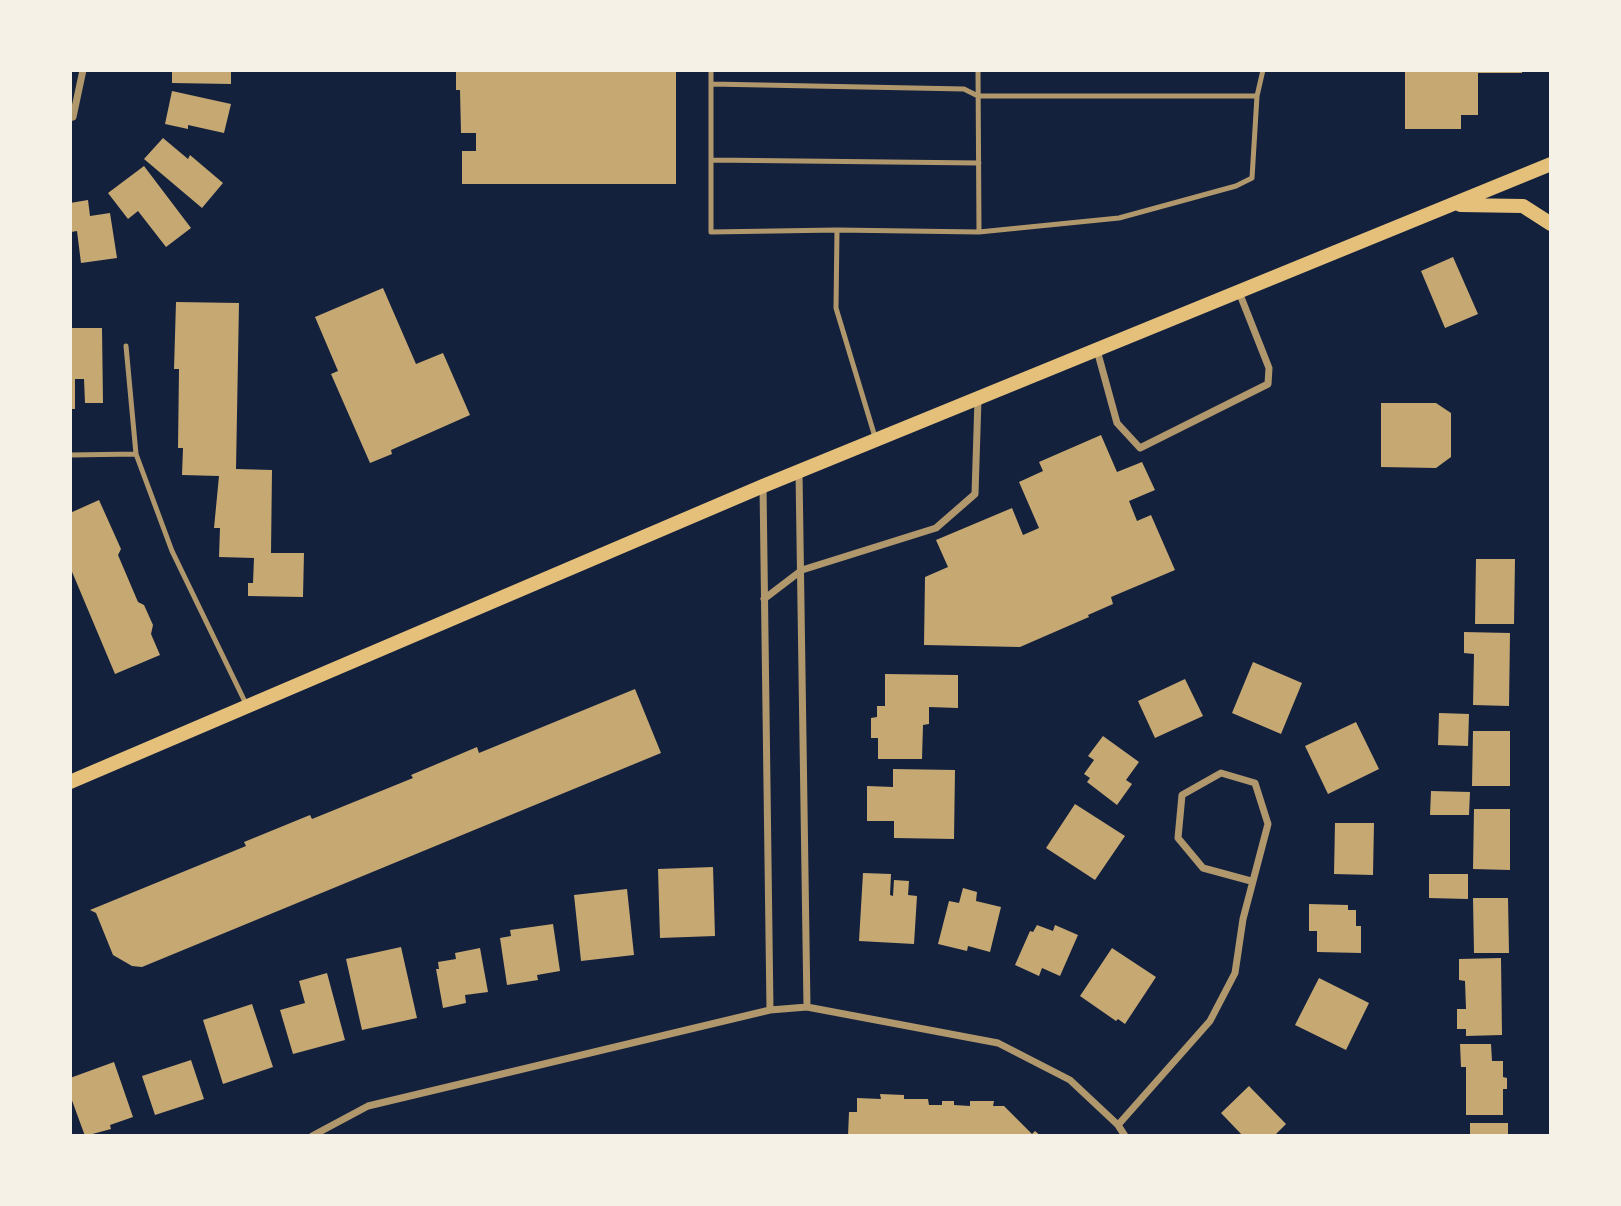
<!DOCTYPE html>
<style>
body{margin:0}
#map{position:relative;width:1621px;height:1206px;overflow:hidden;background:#14213d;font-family:"Work Sans",sans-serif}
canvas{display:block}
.frame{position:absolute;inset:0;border:72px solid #f6f1e7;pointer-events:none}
</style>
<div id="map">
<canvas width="1621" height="1206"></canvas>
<div class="frame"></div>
</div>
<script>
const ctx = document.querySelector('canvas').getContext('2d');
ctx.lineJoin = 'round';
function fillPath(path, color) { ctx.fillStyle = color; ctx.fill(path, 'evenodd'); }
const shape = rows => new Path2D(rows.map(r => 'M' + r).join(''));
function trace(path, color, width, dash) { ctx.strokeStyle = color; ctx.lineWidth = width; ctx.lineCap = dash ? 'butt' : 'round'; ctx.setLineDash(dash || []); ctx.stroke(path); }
fillPath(shape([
 [172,70,231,70,231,84,172,83],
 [456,70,676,70,676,184,462,184,462,151,476,151,476,133,461,133,460,90,456,90],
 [1405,70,1522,70,1522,73,1478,73,1478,115,1461,115,1461,129,1405,129],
 [172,91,231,104,224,133,188,125,188,129,165,124],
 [163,138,188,159,190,155,223,183,202,208,144,159],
 [144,166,191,228,166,247,138,211,128,219,108,193],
 [88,200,90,216,110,213,117,258,81,263,77,231,71,232,70,203],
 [1453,257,1478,314,1445,328,1421,271],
 [383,288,416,364,443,353,470,415,391,450,392,454,370,463,331,374,338,371,315,317],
 [176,302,239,303,236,469,272,470,271,553,304,553,303,597,248,596,248,583,253,583,254,558,219,557,220,528,214,528,219,476,182,475,183,448,178,448,179,369,174,369],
 [70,328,102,328,103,403,85,403,84,379,75,379,75,409,70,409],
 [1381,403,1436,403,1451,413,1451,457,1436,468,1381,467],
 [1101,435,1117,472,1142,462,1155,490,1129,501,1137,521,1151,515,1175,570,1111,597,1113,604,1088,615,1089,617,1020,647,924,645,925,577,948,567,936,540,1012,508,1023,535,1039,528,1019,482,1043,471,1039,462],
 [99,500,121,549,118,555,138,602,144,605,153,625,151,634,160,655,115,674,70,567,70,513],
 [1476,559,1515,559,1514,624,1475,624],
 [1464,632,1510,633,1509,706,1473,705,1474,654,1464,653],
 [1253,662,1302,683,1281,734,1232,713],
 [885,674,958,675,958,708,929,707,929,724,923,725,922,759,878,759,878,738,871,738,871,718,877,717,877,706,885,706],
 [1185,679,1203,716,1155,738,1138,701],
 [635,689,661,753,142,967,132,966,113,955,96,913,90,910,246,846,244,842,310,815,312,819,413,778,411,775,477,747,479,753],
 [1439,713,1469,714,1468,746,1438,745],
 [1356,722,1379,769,1328,794,1305,746],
 [1473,731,1510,731,1510,786,1472,786],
 [1103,736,1139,762,1126,780,1132,784,1117,805,1087,782,1090,778,1084,774,1094,760,1088,756],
 [893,769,955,770,954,839,894,838,894,821,867,821,867,786,893,787],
 [1431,791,1470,792,1469,815,1430,815],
 [1075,804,1125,836,1095,880,1046,848],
 [1474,809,1510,809,1510,870,1473,869],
 [1335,823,1374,823,1373,875,1334,874],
 [713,867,715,936,660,938,658,869],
 [863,873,891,874,890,895,893,896,894,880,909,881,908,895,917,896,914,944,859,941],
 [1429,874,1468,874,1468,899,1429,898],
 [963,888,977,892,976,901,1001,907,990,952,968,946,967,951,938,944,949,901,959,903],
 [627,889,634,955,581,961,574,895],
 [1473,898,1508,898,1509,953,1474,953],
 [1309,904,1348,905,1348,910,1356,910,1356,926,1361,926,1361,953,1317,952,1317,931,1309,931],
 [553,924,560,971,537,975,538,980,507,985,500,938,511,936,510,930],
 [1037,925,1053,931,1055,925,1078,935,1060,976,1042,968,1039,976,1015,965,1030,931,1033,932],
 [401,947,417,1018,362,1030,346,959],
 [480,948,488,992,465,995,466,1003,443,1008,436,969,439,969,438,962,456,959,455,953],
 [1112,948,1156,977,1125,1024,1118,1019,1116,1021,1080,996],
 [1501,958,1502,1035,1466,1036,1466,1029,1457,1029,1457,1009,1466,1009,1465,981,1459,980,1459,959],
 [327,973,345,1040,293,1054,280,1010,305,1003,299,981],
 [1319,978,1369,1003,1346,1050,1295,1025],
 [252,1004,273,1067,223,1084,203,1020],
 [1460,1044,1491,1044,1492,1061,1503,1061,1503,1077,1507,1078,1507,1089,1503,1089,1503,1115,1466,1115,1466,1067,1461,1067],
 [191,1060,204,1099,155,1115,142,1076],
 [114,1062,133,1117,110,1125,111,1129,85,1136,70,1095,70,1078],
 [1249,1086,1286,1124,1274,1136,1243,1136,1221,1113],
 [880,1094,904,1095,904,1099,928,1099,929,1105,942,1105,942,1101,954,1101,954,1105,970,1106,970,1101,994,1101,993,1106,1004,1106,1032,1134,1035,1131,1041,1136,848,1136,849,1112,857,1112,857,1098,881,1099],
 [1470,1123,1508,1123,1508,1136,1470,1136]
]), '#c6a872');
trace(shape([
 [711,70,711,232,837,230,836,308,875,437],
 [711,84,964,89,978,96,1257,96],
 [711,160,979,163],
 [837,230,979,232,978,70],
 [979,232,1119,218,1236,186,1252,178,1257,96,1263,70],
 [126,346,136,454,172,551,247,706],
 [70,455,136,454]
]), '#b1986c', 5);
trace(shape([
 [70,118,73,117,83,70],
 [1097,350,1117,423,1140,448,1268,384,1269,368,1239,292],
 [799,472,807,1007],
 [763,486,770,1010],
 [764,599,802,570,936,528,975,494,978,399],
 [1118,1125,1210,1021,1235,973,1243,919,1268,824,1255,783,1221,773,1182,795,1178,838,1203,868,1251,881],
 [312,1136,368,1106,770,1010,807,1007,998,1043,1070,1080,1118,1125,1125,1136]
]), '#b1986c', 7);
trace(shape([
 [1460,205,1523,206,1551,224],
 [70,782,763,486,1551,164]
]), '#e5c07b', 14);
</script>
